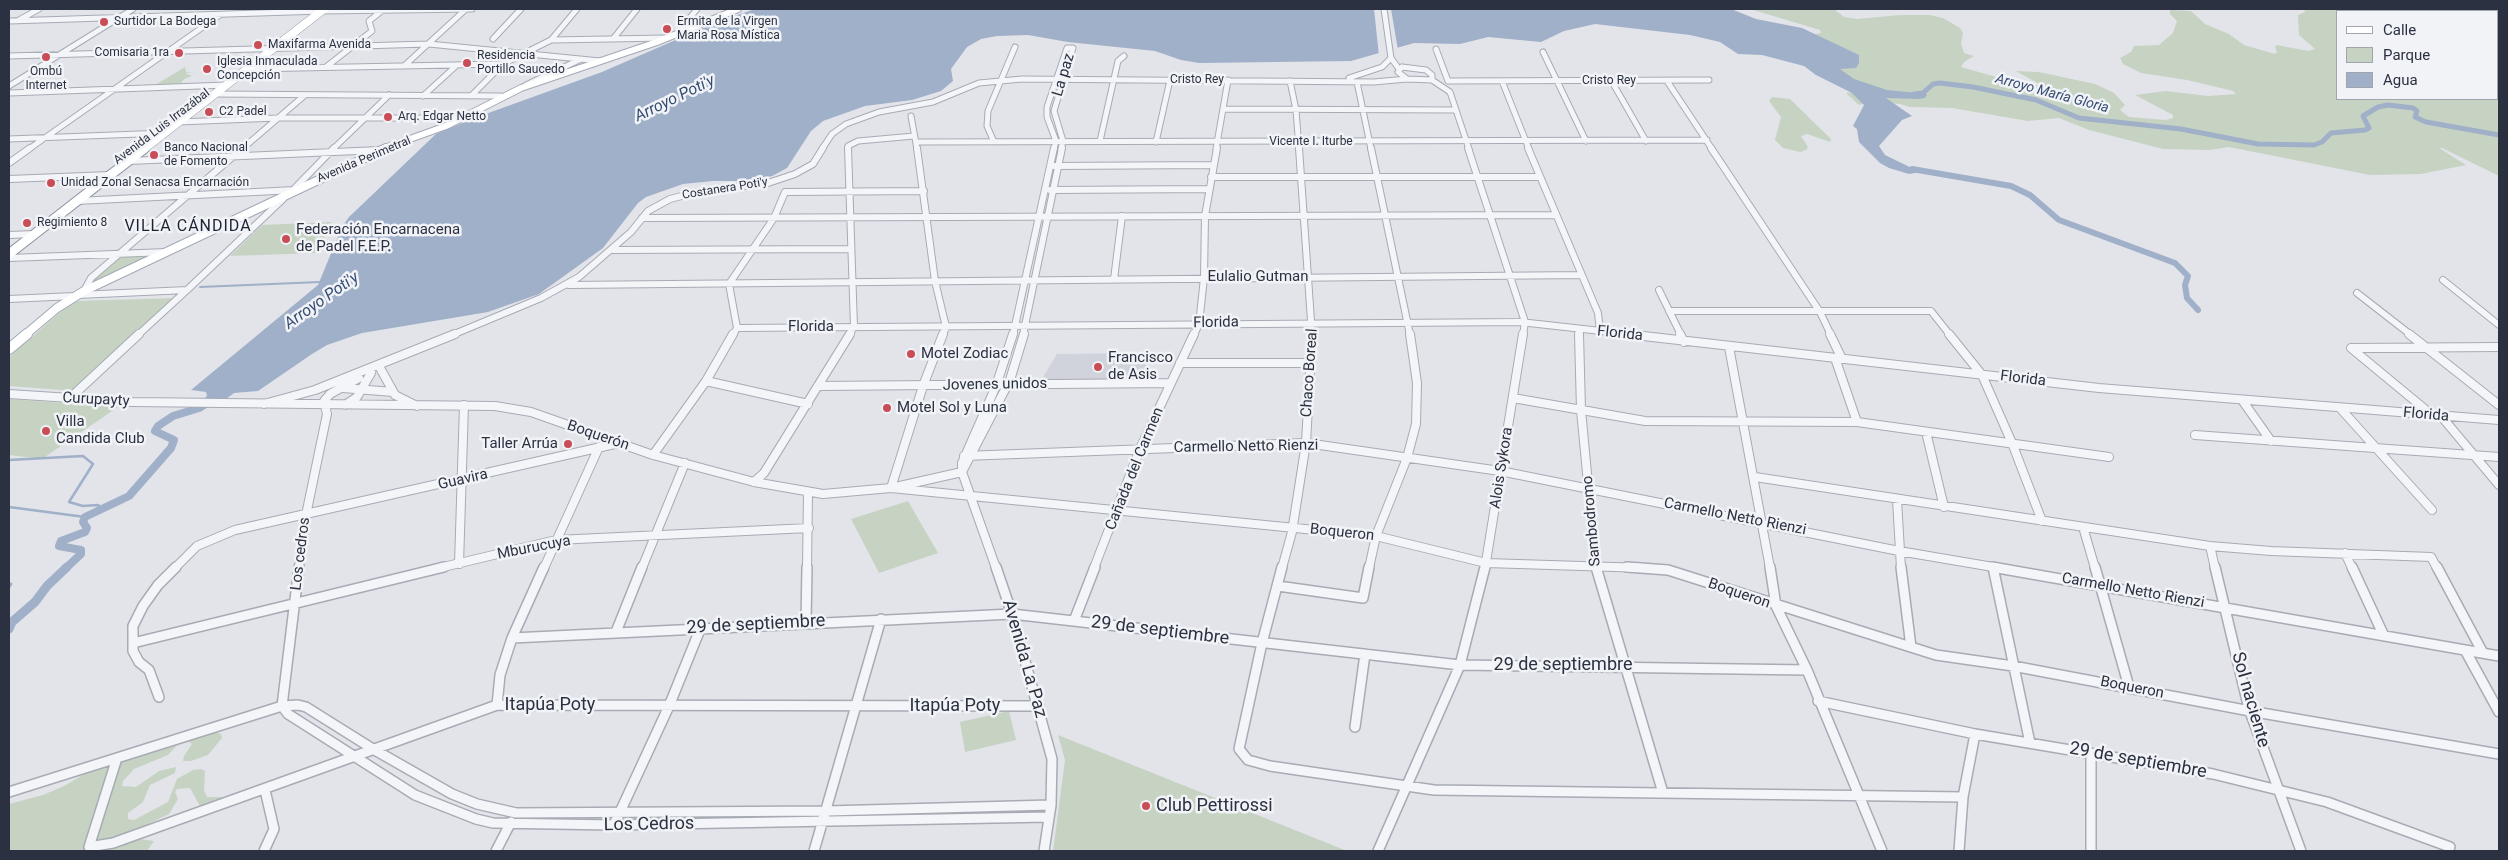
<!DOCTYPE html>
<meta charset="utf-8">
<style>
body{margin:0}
#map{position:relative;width:2508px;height:860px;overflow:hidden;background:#e2e4ea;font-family:Roboto,sans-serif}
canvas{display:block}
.frame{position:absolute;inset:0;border:10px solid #2b3141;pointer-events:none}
.legend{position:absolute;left:2336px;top:10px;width:162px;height:90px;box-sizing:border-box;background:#f1f3f7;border:1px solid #a2a5ae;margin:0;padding:6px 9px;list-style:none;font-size:15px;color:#2b3141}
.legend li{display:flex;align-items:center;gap:10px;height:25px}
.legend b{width:25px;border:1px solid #a2a5ae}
</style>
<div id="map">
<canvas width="2508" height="860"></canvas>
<div class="frame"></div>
<ul class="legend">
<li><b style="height:6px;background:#fff"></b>Calle</li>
<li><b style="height:14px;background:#c6d3c3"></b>Parque</li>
<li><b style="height:14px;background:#9fb0c8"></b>Agua</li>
</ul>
</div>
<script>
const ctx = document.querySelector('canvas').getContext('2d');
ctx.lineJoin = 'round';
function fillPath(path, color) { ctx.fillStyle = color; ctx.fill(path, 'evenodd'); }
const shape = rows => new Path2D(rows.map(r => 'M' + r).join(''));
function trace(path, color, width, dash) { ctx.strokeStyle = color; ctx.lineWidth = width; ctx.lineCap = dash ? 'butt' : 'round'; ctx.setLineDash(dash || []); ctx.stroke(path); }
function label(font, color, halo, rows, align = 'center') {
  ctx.font = font + ' Roboto,sans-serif'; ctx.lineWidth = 5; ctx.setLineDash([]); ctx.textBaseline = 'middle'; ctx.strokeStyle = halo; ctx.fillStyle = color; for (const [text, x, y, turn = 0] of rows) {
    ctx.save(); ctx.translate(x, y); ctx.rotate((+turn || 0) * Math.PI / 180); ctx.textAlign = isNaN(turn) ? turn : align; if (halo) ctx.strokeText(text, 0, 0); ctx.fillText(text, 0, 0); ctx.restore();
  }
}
fillPath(shape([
 [1150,353,1142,379,1042,379,1057,354]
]), '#d0d3db');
fillPath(shape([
 [1750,9,1834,9,1844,17,1857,19,1900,15,1930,15,1943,18,1960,28,1963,33,1961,43,1964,53,1974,56,1964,62,1961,67,2028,86,2041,85,2016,71,2039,72,2095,84,2114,93,2125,105,2120,110,2129,117,2166,120,2173,118,2173,115,2135,95,2166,91,2208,96,2236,94,2233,91,2187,80,2141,73,2123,64,2120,58,2131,52,2134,46,2159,45,2173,33,2177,21,2170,14,2170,10,2191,11,2205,24,2229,34,2244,45,2275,54,2277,52,2275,47,2277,45,2308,51,2315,49,2299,35,2298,15,2305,12,2304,9,2342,9,2347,11,2337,11,2337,99,2497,99,2497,53,2499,53,2499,176,2442,148,2439,148,2466,165,2421,174,2370,175,2229,147,2210,150,2163,149,2089,130,2059,118,2028,121,1952,108,1910,107,1900,104,1870,102,1859,105,1846,93,1856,92,1809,35,1821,33,1820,30],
 [185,67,186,72,196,72,185,73,192,76,184,79,179,86,157,87,155,85],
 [1772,97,1790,99,1831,139,1830,142,1807,134,1801,136,1808,147,1806,150,1800,152,1783,148,1775,140,1781,117,1769,101],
 [332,222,317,253,230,256,262,225],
 [156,254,95,282,91,281,122,255],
 [177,298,75,391,9,386,9,357,73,301],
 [9,399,118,407,42,459,9,455],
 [908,501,938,553,879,573,851,519],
 [1009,711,1016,740,965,752,960,722],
 [215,732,221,734,222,738,208,755,191,761,183,761,184,756,192,744,188,741,179,743,168,755,134,769,123,781,122,786,136,787,159,771,176,767,175,773,150,785,143,802,128,813,128,819,134,820,168,802,177,779,193,770,201,769,205,771,204,790,207,797,222,797,217,803,201,808,190,788,177,789,175,792,178,799,169,814,140,828,123,843,138,839,154,841,147,851,9,851,9,804,43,795,64,786,100,765,201,733],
 [1058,735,1347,851,1053,851,1065,760]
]), '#c6d3c3');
fillPath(shape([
 [755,9,1731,9,1756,19,1802,28,1859,55,1859,63,1856,68,1840,69,1854,79,1887,90,1927,94,1925,98,1918,99,1886,98,1912,116,1902,120,1879,146,1885,155,1920,172,1909,174,1889,168,1880,163,1859,142,1857,129,1853,126,1864,105,1852,93,1816,75,1804,66,1762,55,1738,54,1720,42,1690,35,1595,24,1564,31,1541,42,1488,37,1460,44,1414,43,1351,61,1199,63,1181,60,1155,51,1068,42,1028,35,997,36,981,39,967,47,951,69,953,81,941,91,912,100,865,106,823,121,811,131,787,168,772,176,750,181,713,181,683,184,646,197,638,203,603,248,539,294,488,312,362,333,327,345,312,354,258,391,234,393,226,399,199,408,197,405,207,396,206,392,191,390,318,285,342,227,349,217,436,134,469,120,602,72,717,22]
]), '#9fb0c8');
fillPath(shape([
 [1374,9,1391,9,1398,50,1379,56]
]), '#e2e4ea');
trace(shape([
 [200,287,320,282]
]), '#9fb0c8', 2);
trace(shape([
 [9,460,83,456,93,464,69,502,83,506,98,505,103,509],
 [9,507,85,517]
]), '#9fb0c8', 2.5);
trace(shape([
 [9,584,11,584,9,587]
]), '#9fb0c8', 3);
trace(shape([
 [1914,94,1923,93,1933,84,1940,83,1973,87,2036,100,2079,118,2181,129,2258,144,2314,145,2322,142,2331,133,2365,130,2369,128,2363,116,2378,107,2388,105,2413,108,2417,111,2415,117,2426,122,2499,135]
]), '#9fb0c8', 5);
trace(shape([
 [1912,169,2011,186,2030,195,2059,220,2175,263,2188,276,2185,285,2187,298,2198,310]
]), '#9fb0c8', 6);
trace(shape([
 [66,568,81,554,81,550,59,546,61,541,85,532,87,528,83,522,85,517,129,496,171,448,174,440,155,431,158,426,173,416,199,408,207,403]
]), '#9fb0c8', 8);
trace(shape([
 [9,629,12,622,35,602,47,586,67,567]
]), '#9fb0c8', 9);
const minorFar3 = shape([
 [1384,9,1391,58,1399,69],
 [19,20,39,9],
 [9,21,322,11,472,9],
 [676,35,697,9],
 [493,39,521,9],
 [613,39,637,9],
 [551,40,666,38],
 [1436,49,1448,81,1709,80],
 [1543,52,1586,141],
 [9,56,429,44,600,61],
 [404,66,466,9],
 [326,67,372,31,369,21,384,9],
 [1402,67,1426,70,1432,75,1432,80,1407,79,1398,72,1402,67],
 [248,69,503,64],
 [1349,78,1382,67,1391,58],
 [1432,80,1450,92,1469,149],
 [1611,80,1646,141],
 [1290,81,1296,110,1299,149],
 [1502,81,1529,149],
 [1667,81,1712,149],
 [1357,82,1371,149],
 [526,85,579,60],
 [9,86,133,9],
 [9,93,227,85],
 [215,94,501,96],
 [423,96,457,65],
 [471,96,503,64,551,40,577,9],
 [1223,109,1455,110],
 [911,116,917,149],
 [179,122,277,118,460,118],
 [9,139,165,133],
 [1100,141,1118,61,1124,56],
 [916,142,1707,140],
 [994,142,987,126,988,111,1015,47],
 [1156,142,1170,80],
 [29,149,220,15],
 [242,149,305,95],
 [333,149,389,95],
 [822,149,832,134,846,124,879,112,933,102,979,83,1022,79,1374,82,1407,79],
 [848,149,848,146,858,141,914,136],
 [1054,149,1056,141,1047,117,1047,107,1067,48,1073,48,1054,111,1063,141,1061,149],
 [1216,149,1228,80]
]);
const minorFar2 = shape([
 [848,148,854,327,849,335],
 [917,148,935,281,946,327,943,335],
 [1299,148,1312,335],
 [1371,148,1410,335],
 [1468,148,1525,322,1523,335],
 [1528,148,1598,313,1600,332],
 [1711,148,1820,312,1831,335],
 [129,161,380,150],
 [9,163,30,148],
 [1053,166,1213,165],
 [1211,177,1540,177],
 [9,179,110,175],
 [1050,190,1209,189],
 [292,191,334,148],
 [77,201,295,190],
 [642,218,1555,215],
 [9,235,35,234],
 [613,250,850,249],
 [9,258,167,252],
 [1114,279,1122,216],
 [2443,280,2499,325],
 [569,285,1581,275],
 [1659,290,1681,335],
 [84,291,91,278,243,148],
 [2357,293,2411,335],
 [78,295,187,290,283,199],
 [9,299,74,296],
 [1669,311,1931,311,1950,335],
 [737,328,1520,322,1637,335],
 [1579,330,1579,335],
 [138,335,187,290],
 [452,335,541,298,579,277,631,232,648,211,670,199,701,191,768,183,795,174,813,164,823,148],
 [733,335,737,328,729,284,774,218,785,192,924,191],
 [1013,335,1054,148],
 [1023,335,1062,148],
 [1194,335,1199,324,1204,278,1205,216,1217,148]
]);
const minorFar1 = shape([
 [1579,334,1581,410,1596,568],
 [1626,334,2099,388,2499,420],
 [1680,334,1684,342],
 [1830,334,1842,359],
 [1949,334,1982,375,2012,443,2042,521],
 [2409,334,2499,405],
 [1729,347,1770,568],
 [1835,358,1857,422],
 [1180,363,1310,363],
 [379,366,395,395,417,406],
 [706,381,808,404],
 [818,386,1171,383],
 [343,388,393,392],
 [9,394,132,402,495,406,531,412,653,455,754,482,823,494,891,488,962,472],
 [1513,398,1645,421,1857,422,2109,457],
 [69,399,139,334],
 [2242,400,2271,441],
 [264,404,315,390,455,334],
 [345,405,357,397,371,373],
 [2340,408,2432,510],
 [2432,415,2351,348,2499,347],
 [2441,416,2499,485],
 [1926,432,1944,507],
 [2195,435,2499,457],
 [653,455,706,381,733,334],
 [964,456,1306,443,1500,471,1899,551,1999,568],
 [962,472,996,568],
 [962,472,962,463,996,386,1013,334],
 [962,472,1010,380,1024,334],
 [1755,477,2210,546,2271,551,2431,557,2437,568],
 [754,482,764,473,850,334],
 [891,488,1376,536,1486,563,1646,568],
 [891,488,923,386,943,334],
 [1897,500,1901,568],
 [2083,527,2095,568],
 [2210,546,2215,568],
 [2345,553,2352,568],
 [459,564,464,405],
 [175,568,197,546,235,530,619,443],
 [299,568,306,515,327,414,324,401,330,394,359,378],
 [439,568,556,540,809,528],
 [544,568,599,447],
 [642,568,685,463],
 [807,568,808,492],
 [1094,568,1140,449,1194,334],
 [1282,568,1292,532,1306,443,1312,334],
 [1369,568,1376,536,1407,458,1416,424,1417,383,1410,334],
 [1485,568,1523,334]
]);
const minor = shape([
 [996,567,1012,614,1052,759,1051,805,1044,851],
 [1282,567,1262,643,1239,749,1248,760,1270,766,1434,790,1963,797],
 [1596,567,1663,793],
 [1627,567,1668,570,1936,655,2013,666,2250,711,2499,754],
 [1770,567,1776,606,1807,670,1882,851],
 [1901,567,1911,647],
 [1992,567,2499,656],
 [1993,567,2030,743],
 [2095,567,2129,687],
 [2215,567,2249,709,2301,851],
 [2352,567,2384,636],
 [2437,567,2483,653],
 [1278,586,1363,598,1369,567],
 [1074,621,1095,567],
 [806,622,807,567],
 [616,632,642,567],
 [512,638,1012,614,1460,665,1807,670],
 [133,643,444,567],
 [2465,650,2499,712],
 [159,697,149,670,139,662,133,651,133,626,143,606,158,585,176,567],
 [1818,701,1975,734,2213,774,2327,802,2450,847],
 [497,705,500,675,512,638,544,567],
 [282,706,288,714,415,795,476,819,493,823,614,825,1049,817],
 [282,706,299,567],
 [1355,727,1365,654],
 [2091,753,2091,851],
 [117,758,89,847,113,843,497,705,1039,706],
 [9,792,282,706,298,705,306,707,373,749,452,794,477,804,516,813,827,811,1051,805],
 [614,825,669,706,701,627],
 [264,851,274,829,265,790],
 [496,851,511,822],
 [814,851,881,619],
 [1378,851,1460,665,1485,567],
 [1959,851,1963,797,1975,734]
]);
const majorFar2 = shape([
 [382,149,446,126,521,88,657,42,738,9]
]);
const majorFar1 = shape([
 [25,335,57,308,84,291,386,148]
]);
const major = shape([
 [9,349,27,334]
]);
const highwayFar1 = shape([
 [144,149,324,9]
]);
const highway = shape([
 [9,254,145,148]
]);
trace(minorFar3, '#a7abb4', 7);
trace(minorFar2, '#a7abb4', 8);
trace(minorFar1, '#a7abb4', 10);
trace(minor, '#a7abb4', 12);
trace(majorFar2, '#a2a8b5', 8);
trace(majorFar1, '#a2a8b5', 10);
trace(major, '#a2a8b5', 12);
trace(highwayFar1, '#8a919f', 9);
trace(highway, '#8a919f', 11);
trace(minorFar3, '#f4f5f8', 5);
trace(minorFar2, '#f4f5f8', 6);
trace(minorFar1, '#f4f5f8', 8);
trace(minor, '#f4f5f8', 9);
trace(majorFar2, '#fff', 6);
trace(majorFar1, '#fff', 8);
trace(major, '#fff', 10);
trace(highwayFar1, '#fff', 8);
trace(highway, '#fff', 9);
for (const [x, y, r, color] of [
 [104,22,5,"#c84d57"],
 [667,29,5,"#c84d57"],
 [258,45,5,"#c84d57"],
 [179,53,5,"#c84d57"],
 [46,57,5,"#c84d57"],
 [467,63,5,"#c84d57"],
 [207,69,5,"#c84d57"],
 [209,112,5,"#c84d57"],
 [388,117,5,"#c84d57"],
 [154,155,5,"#c84d57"],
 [51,183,5,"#c84d57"],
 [27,223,5,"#c84d57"],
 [286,239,5,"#c84d57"],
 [911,354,5,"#c84d57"],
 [1098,367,5,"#c84d57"],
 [887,408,5,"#c84d57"],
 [46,431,5,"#c84d57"],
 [568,444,5,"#c84d57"],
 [1146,806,5,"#c84d57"]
]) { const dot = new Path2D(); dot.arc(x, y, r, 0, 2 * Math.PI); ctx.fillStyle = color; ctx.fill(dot); trace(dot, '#f1f3f7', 2); }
label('12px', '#2b3141', '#f1f3f7', [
 ["Surtidor La Bodega",114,22],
 ["Ermita de la Virgen",677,22],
 ["Maria Rosa Mística",677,36],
 ["Maxifarma Avenida",268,45],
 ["Comisaria 1ra",169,53,"right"],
 ["Residencia",477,56],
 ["Portillo Saucedo",477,70],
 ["Iglesia Inmaculada",217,62],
 ["Concepción",217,76],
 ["Ombú",46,72,"center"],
 ["Internet",46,86,"center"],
 ["C2 Padel",219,112],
 ["Arq. Edgar Netto",398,117],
 ["Banco Nacional",164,148],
 ["de Fomento",164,162],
 ["Unidad Zonal Senacsa Encarnación",61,183],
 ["Regimiento 8",37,223]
], 'left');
label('12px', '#2b3141', '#f1f3f7', [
 ["Cristo Rey",1197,80],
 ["Cristo Rey",1609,81],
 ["Avenida Luis Irrazábal",162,127,-37],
 ["Vicente I. Iturbe",1311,142],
 ["Avenida Perimetral",364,160,-23],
 ["Costanera Poti'y",725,189,-9]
]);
label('italic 14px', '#364d73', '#f1f3f7', [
 ["Arroyo María Gloria",2052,94,15]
]);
label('15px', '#2b3141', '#f1f3f7', [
 ["La paz",1064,75,-73],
 ["Eulalio Gutman",1258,277],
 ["Florida",1216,323,-1],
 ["Florida",811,327],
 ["Florida",1620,334,6],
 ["Chaco Boreal",1310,373,-86],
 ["Florida",2023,379,7],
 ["Jovenes unidos",995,385,-1],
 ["Curupayty",96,400,3],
 ["Florida",2426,415,5],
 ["Boquerón",598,436,19],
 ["Carmello Netto Rienzi",1246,447,-1],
 ["Alois Sykora",1502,468,-81],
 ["Cañada del Carmen",1135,469,-68],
 ["Guavira",463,480,-13],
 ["Carmello Netto Rienzi",1735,517,11],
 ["Sambodromo",1592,521,-95],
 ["Boqueron",1342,533,6],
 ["Mburucuya",534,548,-11],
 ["Los cedros",301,554,-83],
 ["Carmello Netto Rienzi",2133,591,10],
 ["Boqueron",1739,594,19],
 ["Boqueron",2132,688,11]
]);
label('15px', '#2b3141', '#f1f3f7', [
 ["Federación Encarnacena",296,230],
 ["de Padel F.E.P.",296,247],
 ["Motel Zodiac",921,354],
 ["Francisco",1108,358],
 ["de Asis",1108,375],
 ["Motel Sol y Luna",897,408],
 ["Villa",56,422],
 ["Candida Club",56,439],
 ["Taller Arrúa",558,444,"right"]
], 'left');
label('italic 16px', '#364d73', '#f1f3f7', [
 ["Arroyo Poti'y",675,99,-26],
 ["Arroyo Poti'y",322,301,-35]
]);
ctx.letterSpacing = '1px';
label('16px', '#1d2232', '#f1f3f7', [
 ["VILLA CÁNDIDA",188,227]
]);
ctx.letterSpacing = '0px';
label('18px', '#2b3141', '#f1f3f7', [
 ["29 de septiembre",756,625,-3],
 ["29 de septiembre",1160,631,7],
 ["Avenida La Paz",1024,659,74],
 ["29 de septiembre",1563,665],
 ["Sol naciente",2250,700,74],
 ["Itapúa Poty",550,705],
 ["Itapúa Poty",955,706],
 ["29 de septiembre",2138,761,10],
 ["Los Cedros",649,825,-1]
]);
label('18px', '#2b3141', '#f1f3f7', [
 ["Club Pettirossi",1156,806]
], 'left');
</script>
